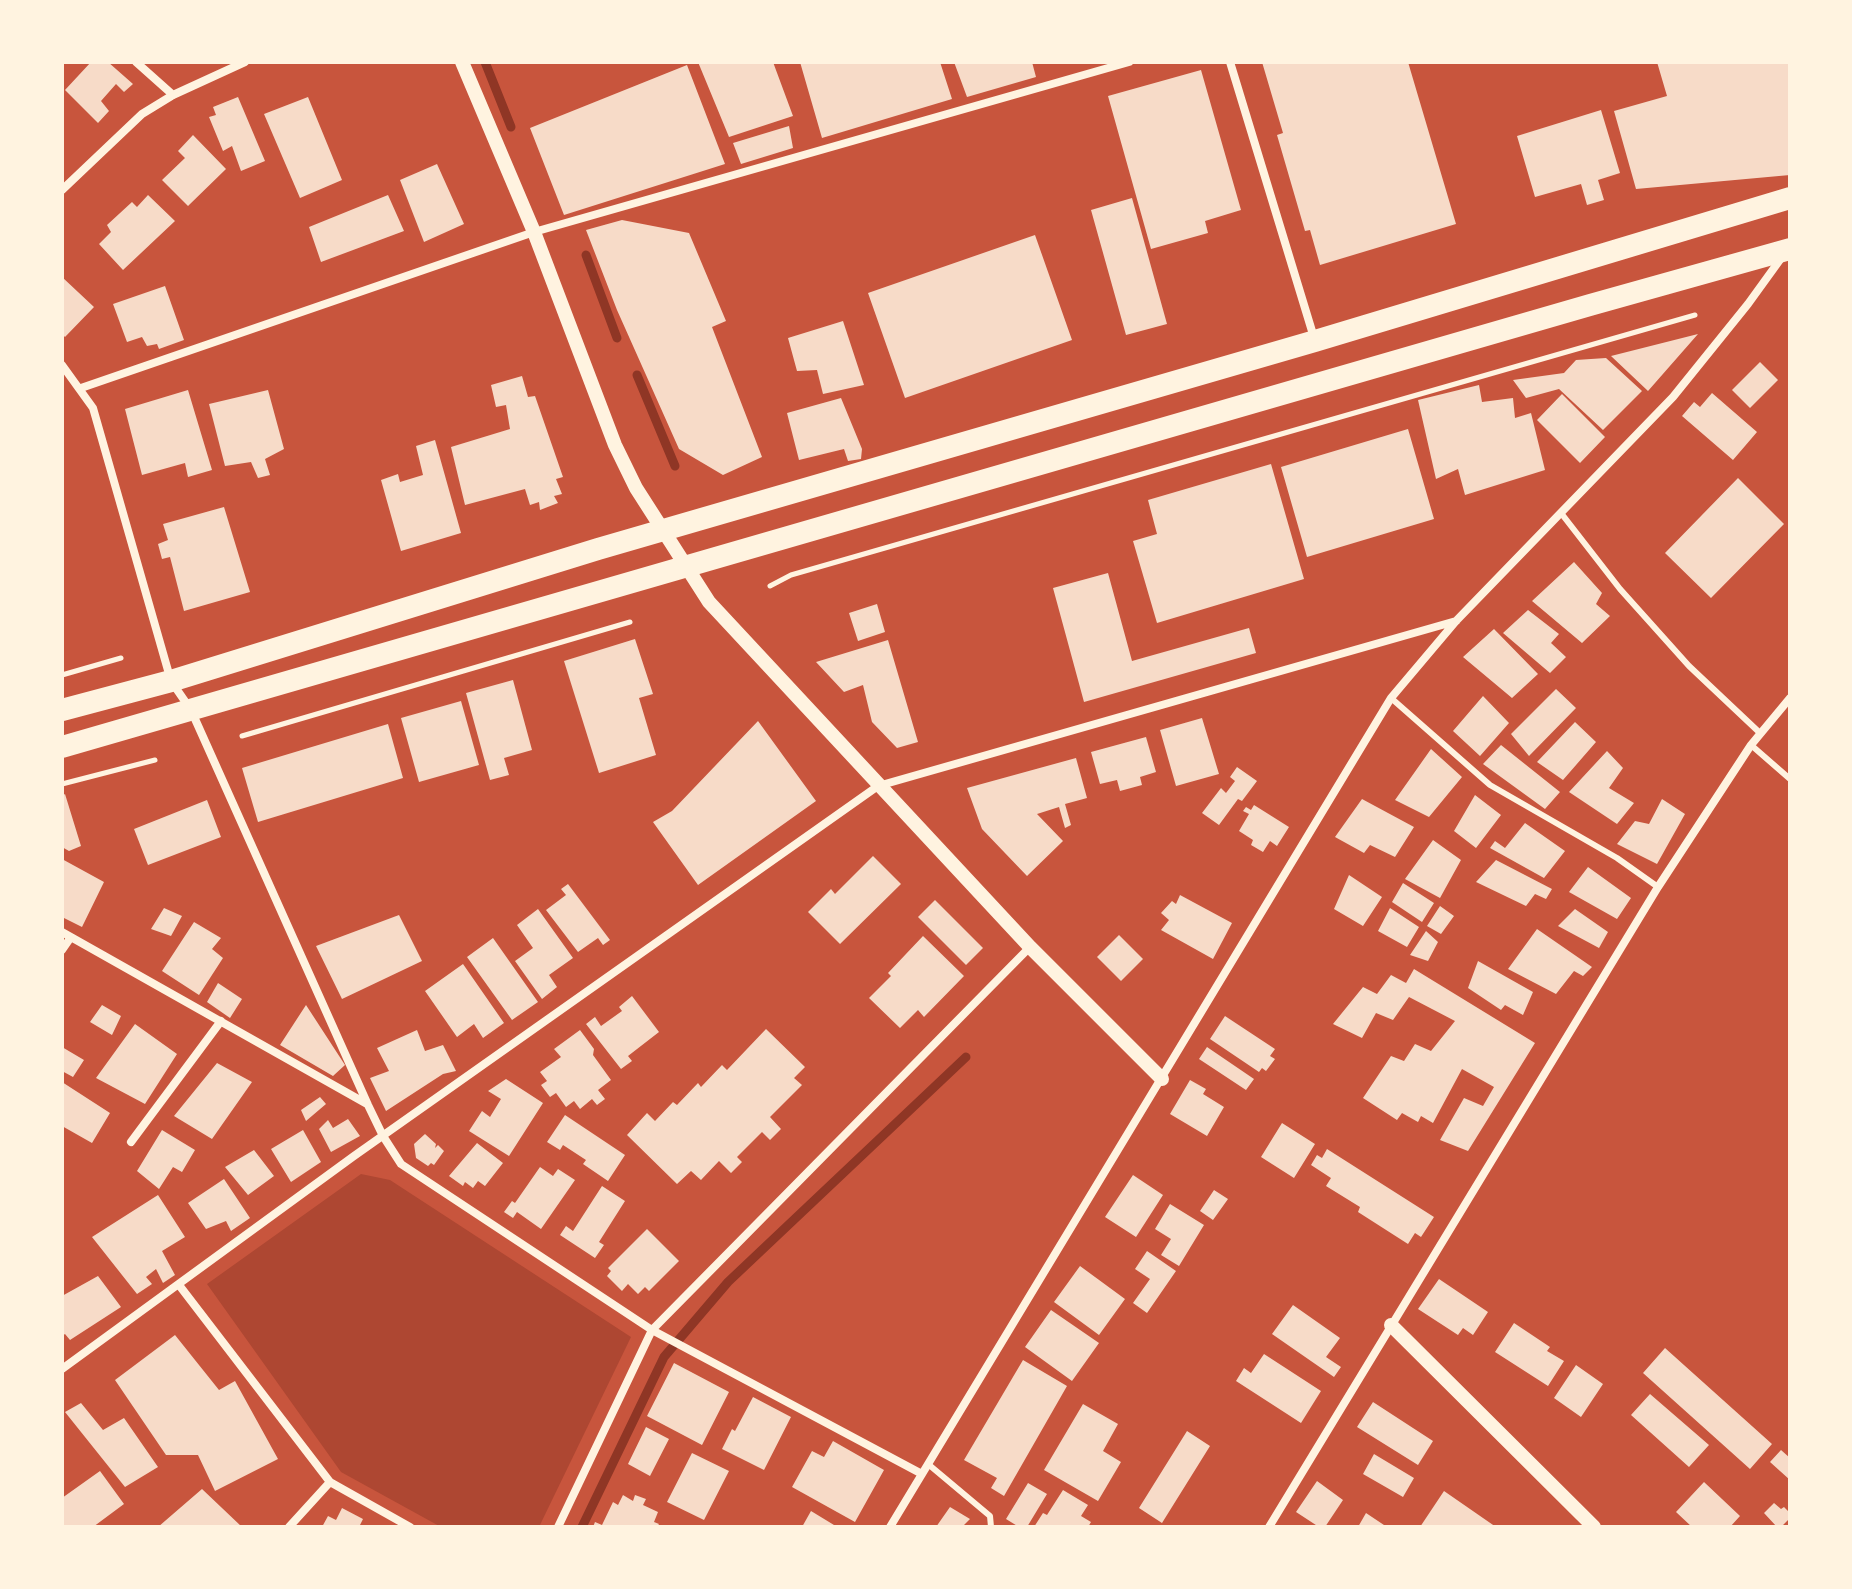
<!DOCTYPE html>
<style>
body{margin:0}
#map{position:relative;width:1852px;height:1589px;overflow:hidden;background:#c8553d;font-family:Inter,sans-serif}
canvas{display:block}
.frame{position:absolute;inset:0;border:64px solid #fff3e0;pointer-events:none}
</style>
<div id="map">
<canvas width="1852" height="1589"></canvas>
<div class="frame"></div>
</div>
<script>
const ctx = document.querySelector('canvas').getContext('2d');
ctx.lineJoin = 'round';
function fillPath(path, color) { ctx.fillStyle = color; ctx.fill(path, 'evenodd'); }
const shape = rows => new Path2D(rows.map(r => 'M' + r).join(''));
function trace(path, color, width, dash) { ctx.strokeStyle = color; ctx.lineWidth = width; ctx.lineCap = dash ? 'butt' : 'round'; ctx.setLineDash(dash || []); ctx.stroke(path); }
fillPath(shape([
 [361,1174,390,1180,631,1337,539,1527,441,1527,341,1472,207,1284]
]), '#ae4732');
trace(shape([
 [485,62,511,127],
 [586,255,617,338],
 [637,375,675,466],
 [582,1527,664,1357,728,1282,966,1057]
]), '#8f3625', 9);
fillPath(shape([
 [91,62,108,62,133,84,124,92,116,84,101,101,109,111,98,123,65,90],
 [698,62,773,62,793,116,729,137],
 [800,62,940,62,952,99,822,138],
 [954,62,1032,62,1036,77,967,97],
 [1262,62,1408,62,1456,224,1320,265,1310,230,1305,231,1277,135,1283,133],
 [1657,62,1790,62,1790,175,1636,189,1614,111,1667,96],
 [687,65,725,164,564,215,530,128],
 [1201,70,1241,210,1205,221,1208,233,1151,249,1108,96],
 [238,97,265,161,241,171,232,146,223,151,209,117,216,115,213,107],
 [308,97,342,180,300,198,264,114],
 [1601,110,1620,173,1598,180,1604,200,1587,205,1581,184,1535,197,1517,136],
 [789,126,793,148,741,164,733,143],
 [193,135,226,169,188,206,162,180,185,158,178,151],
 [437,164,464,224,424,242,400,180],
 [148,195,175,221,123,270,99,244,111,232,107,225,132,202,137,207],
 [388,195,404,231,321,262,309,227],
 [1132,198,1167,324,1126,335,1091,210],
 [622,220,689,233,726,321,712,327,762,457,723,475,679,449,617,310,586,230],
 [1035,235,1072,340,905,398,868,293],
 [62,277,94,307,65,337,62,334],
 [165,286,184,340,159,349,157,344,147,346,142,337,127,342,113,304],
 [843,321,864,385,823,394,817,370,797,371,788,338],
 [1698,334,1648,391,1611,356],
 [1606,358,1642,391,1603,430,1559,389,1526,398,1513,380,1564,373,1576,360],
 [1760,362,1778,380,1750,408,1732,390],
 [522,376,528,397,535,396,563,477,556,479,562,494,554,496,558,503,540,510,539,502,530,505,525,489,465,505,451,447,510,429,506,405,496,407,491,385],
 [1479,385,1482,402,1513,398,1515,418,1531,413,1545,470,1465,495,1458,469,1436,479,1418,400],
 [188,390,212,470,188,477,185,463,142,475,125,409],
 [268,390,284,449,265,459,270,475,258,478,251,462,225,466,209,404],
 [1712,393,1757,432,1733,460,1682,416,1694,402,1700,407],
 [1562,394,1605,437,1580,463,1537,420],
 [841,398,862,449,861,459,848,461,844,449,799,460,787,413],
 [1408,429,1434,519,1307,557,1281,467],
 [435,440,461,533,401,551,381,480,398,474,400,482,423,475,416,446],
 [1271,464,1304,579,1157,623,1133,541,1157,534,1148,500],
 [1738,478,1784,524,1711,598,1665,553],
 [224,507,250,592,184,611,170,557,162,559,158,544,168,540,163,524],
 [1574,562,1602,593,1596,604,1610,616,1582,643,1532,601],
 [1108,573,1132,661,1249,628,1256,653,1084,702,1053,588],
 [877,604,885,632,858,641,849,613],
 [1528,610,1559,634,1551,643,1566,657,1550,673,1503,633],
 [1494,629,1538,674,1512,698,1463,657],
 [635,639,653,694,639,698,656,755,599,773,564,661],
 [888,640,918,742,897,748,872,722,863,685,844,692,816,662],
 [513,680,532,750,504,758,509,775,490,780,466,693],
 [1556,689,1576,708,1529,756,1511,734],
 [1483,696,1509,723,1480,756,1453,731],
 [461,701,479,765,419,782,401,718],
 [1202,718,1219,774,1176,786,1160,730],
 [758,721,816,801,698,885,653,822,672,811],
 [1575,722,1596,742,1563,780,1537,762],
 [388,724,403,778,258,822,242,768],
 [1146,737,1156,772,1140,777,1142,785,1120,791,1117,780,1100,784,1091,752],
 [1501,745,1560,792,1545,809,1483,764],
 [1431,749,1462,777,1429,817,1395,800],
 [1607,751,1623,768,1609,788,1634,803,1617,824,1569,792],
 [1076,758,1087,798,1065,804,1071,825,1065,828,1059,807,1037,814,1063,841,1027,876,982,829,967,788],
 [1237,767,1257,781,1242,801,1238,799,1219,825,1202,813,1221,788,1226,793,1235,781,1230,777],
 [65,794,81,846,69,851,62,847,62,796],
 [1475,795,1501,815,1476,848,1454,831],
 [1362,799,1414,827,1395,857,1370,845,1364,853,1335,837],
 [1662,799,1685,814,1657,864,1617,844,1635,821,1649,824],
 [207,800,221,837,148,865,134,829],
 [1254,805,1289,827,1277,846,1270,841,1263,852,1251,845,1253,840,1239,831,1249,814,1243,811,1246,807,1251,810],
 [1525,823,1565,851,1544,878,1490,848,1495,841,1505,848],
 [1433,840,1461,860,1440,898,1405,879],
 [873,856,901,884,840,944,808,912,831,889,835,894],
 [62,859,104,882,82,927,62,917],
 [1496,860,1552,889,1546,899,1535,894,1526,906,1476,882],
 [1588,867,1631,898,1617,919,1569,892],
 [1349,875,1382,897,1363,926,1334,909],
 [1403,883,1434,903,1422,922,1392,902],
 [568,884,610,940,603,945,598,938,578,952,546,910,566,895,561,889],
 [1180,895,1232,923,1213,959,1161,930,1169,920,1161,913,1172,901,1176,904],
 [935,900,983,948,966,965,918,917],
 [1440,906,1454,916,1441,934,1427,926],
 [164,908,182,916,171,936,151,929],
 [1390,908,1419,927,1407,947,1378,931],
 [538,909,573,958,549,975,557,987,542,999,515,961,533,948,517,925],
 [1575,909,1608,932,1599,948,1558,926],
 [399,915,422,961,342,999,316,946],
 [194,922,221,938,212,949,223,958,199,995,162,971],
 [1537,929,1592,967,1583,976,1574,971,1556,994,1508,969],
 [1426,931,1438,942,1428,961,1410,955],
 [1119,935,1143,959,1121,981,1097,957],
 [923,936,964,976,924,1017,918,1010,900,1028,869,998,891,976,888,973],
 [493,938,538,1002,512,1020,467,957],
 [1478,961,1533,992,1523,1015,1505,1005,1501,1010,1468,988],
 [463,964,504,1023,483,1038,474,1024,457,1037,425,991],
 [1414,969,1535,1043,1468,1151,1440,1140,1464,1098,1483,1106,1494,1087,1462,1069,1433,1123,1421,1116,1418,1122,1402,1113,1397,1120,1363,1098,1391,1056,1404,1061,1415,1044,1431,1051,1455,1021,1409,997,1393,1020,1376,1013,1362,1038,1333,1024,1363,987,1377,994,1391,975,1406,983],
 [218,983,242,999,230,1018,207,1002],
 [632,996,659,1032,628,1056,632,1061,621,1069,586,1024,595,1017,601,1026,622,1011,619,1007],
 [102,1005,121,1016,112,1035,90,1022],
 [306,1005,345,1065,333,1076,280,1045],
 [1225,1016,1275,1049,1270,1056,1275,1059,1266,1071,1262,1068,1259,1072,1210,1039],
 [135,1024,177,1054,145,1104,96,1078],
 [766,1029,805,1067,794,1078,802,1085,770,1117,781,1129,770,1140,762,1132,737,1157,742,1162,731,1173,719,1161,701,1180,691,1171,677,1184,627,1135,647,1113,655,1121,673,1102,677,1105,698,1083,701,1087,722,1065,727,1070],
 [417,1030,425,1051,443,1045,456,1071,443,1074,386,1111,370,1078,389,1071,377,1048],
 [580,1030,594,1049,593,1055,611,1080,598,1090,605,1099,597,1105,592,1099,580,1109,574,1101,566,1107,556,1093,550,1097,541,1085,547,1081,540,1072,561,1057,554,1049],
 [62,1047,84,1060,73,1077,62,1071],
 [1207,1047,1254,1079,1246,1090,1199,1059],
 [217,1063,252,1082,212,1139,174,1116],
 [506,1079,543,1103,509,1156,469,1131,482,1111,490,1117,501,1099,488,1091],
 [1190,1080,1206,1089,1203,1094,1224,1107,1207,1136,1170,1114],
 [62,1082,110,1113,92,1143,62,1126],
 [320,1097,326,1104,306,1121,301,1110],
 [565,1115,625,1155,608,1181,583,1164,586,1160,563,1145,560,1150,547,1142],
 [348,1119,360,1136,331,1152,319,1129,328,1120,333,1128],
 [1282,1123,1315,1144,1294,1178,1261,1157],
 [162,1130,195,1150,182,1172,173,1167,159,1189,137,1171],
 [303,1130,321,1162,291,1182,271,1149],
 [425,1134,436,1144,435,1148,438,1145,444,1151,434,1165,431,1163,428,1166,416,1158,414,1144],
 [477,1143,503,1163,485,1186,478,1181,473,1188,465,1182,463,1186,449,1176],
 [1327,1149,1434,1217,1421,1237,1415,1233,1408,1244,1358,1212,1360,1207,1326,1186,1331,1178,1311,1165,1317,1155,1322,1158],
 [254,1150,274,1176,248,1195,225,1167],
 [540,1167,553,1176,558,1169,575,1180,541,1229,517,1212,513,1218,504,1212,512,1201,515,1203],
 [1133,1175,1163,1195,1136,1237,1105,1217],
 [224,1179,250,1218,231,1231,226,1221,206,1229,188,1203],
 [602,1186,625,1201,599,1242,604,1245,595,1258,560,1235,566,1226,573,1231],
 [1214,1190,1228,1199,1213,1220,1200,1211],
 [158,1195,185,1237,162,1251,175,1275,163,1283,156,1269,146,1277,152,1284,137,1294,92,1237],
 [1170,1204,1204,1225,1179,1266,1161,1255,1171,1239,1155,1229],
 [647,1229,679,1261,649,1291,645,1287,638,1294,628,1284,622,1291,607,1276,611,1271,608,1268],
 [1147,1251,1176,1271,1147,1313,1133,1303,1150,1279,1135,1269],
 [1080,1266,1125,1299,1099,1335,1054,1302],
 [98,1276,121,1307,70,1340,65,1334,62,1336,62,1296],
 [1439,1279,1488,1312,1473,1335,1463,1328,1458,1335,1418,1309],
 [1293,1305,1340,1338,1326,1357,1341,1367,1334,1377,1272,1334],
 [1051,1310,1099,1343,1072,1381,1025,1347],
 [1514,1323,1550,1347,1547,1351,1564,1361,1548,1386,1495,1352],
 [175,1335,219,1390,235,1381,278,1459,215,1491,198,1455,166,1455,115,1380],
 [1665,1348,1772,1444,1750,1469,1643,1373],
 [1264,1354,1321,1391,1301,1423,1236,1381,1244,1368,1251,1373],
 [1023,1360,1067,1386,1004,1496,991,1488,997,1478,964,1460],
 [674,1363,729,1392,702,1445,647,1416],
 [1576,1365,1603,1384,1581,1417,1554,1398],
 [1650,1394,1709,1445,1689,1467,1631,1415],
 [753,1397,791,1417,764,1470,722,1449,732,1429,735,1431],
 [1373,1402,1433,1441,1418,1465,1357,1427],
 [81,1403,103,1430,124,1418,158,1467,125,1487,65,1412],
 [1083,1404,1118,1424,1103,1451,1121,1462,1098,1501,1044,1470],
 [646,1427,669,1439,650,1476,628,1464],
 [1187,1431,1210,1446,1162,1523,1139,1508],
 [833,1441,884,1470,855,1522,792,1487,812,1451,824,1457],
 [1781,1450,1790,1458,1790,1480,1770,1462],
 [692,1453,729,1471,704,1520,667,1502],
 [1374,1454,1414,1478,1403,1497,1363,1474],
 [100,1471,124,1504,93,1527,62,1527,62,1498],
 [1317,1481,1343,1500,1325,1527,1319,1527,1296,1512],
 [1704,1482,1740,1516,1730,1527,1692,1527,1676,1512],
 [1028,1483,1047,1494,1027,1527,1019,1527,1006,1519],
 [202,1489,242,1527,158,1527],
 [1063,1490,1088,1505,1081,1516,1091,1522,1088,1527,1034,1527,1043,1513,1047,1515],
 [1444,1491,1496,1527,1420,1527],
 [623,1495,633,1501,635,1495,646,1499,643,1505,658,1512,654,1522,659,1524,657,1527,593,1527,595,1522,602,1525,613,1502,618,1505],
 [1774,1503,1781,1509,1784,1507,1790,1513,1790,1518,1781,1527,1777,1527,1764,1513],
 [950,1507,970,1519,962,1527,936,1527],
 [342,1508,363,1519,359,1527,322,1527,328,1516,336,1520],
 [811,1511,834,1525,833,1527,802,1527],
 [1366,1513,1387,1527,1358,1527]
]), '#f7dbc8');
trace(shape([
 [770,586,791,575,1695,315],
 [62,675,121,658],
 [242,736,630,622],
 [62,784,155,760]
]), '#fff3e0', 5);
trace(shape([
 [1561,513,1620,589,1689,666,1760,733],
 [1391,698,1490,785,1617,858,1658,887],
 [1751,745,1790,779],
 [928,1464,990,1516,991,1527]
]), '#fff3e0', 6);
trace(shape([
 [136,62,173,95],
 [1230,62,1315,341],
 [62,190,142,114,173,95,245,62],
 [62,365,93,408,171,681,191,710,368,1105,383,1136,401,1164,652,1330,922,1474],
 [81,388,534,232,1129,62],
 [62,932,367,1104],
 [62,950,71,937],
 [131,1142,221,1021],
 [179,1285,330,1482,289,1527],
 [62,1369,354,1156,878,786,1456,621],
 [330,1482,410,1527],
 [558,1527,652,1330,1030,947],
 [890,1527,1391,698,1456,621,1673,397,1748,304,1782,257],
 [1269,1527,1658,887,1751,745,1790,698]
]), '#fff3e0', 8);
trace(shape([
 [462,62,534,232,615,445,636,488,709,602,1030,947,1162,1079],
 [1391,1325,1594,1527]
]), '#fff3e0', 14);
trace(shape([
 [62,710,171,681,598,549,1315,341,1790,198],
 [62,747,1590,305,1790,249]
]), '#fff3e0', 22);
</script>
